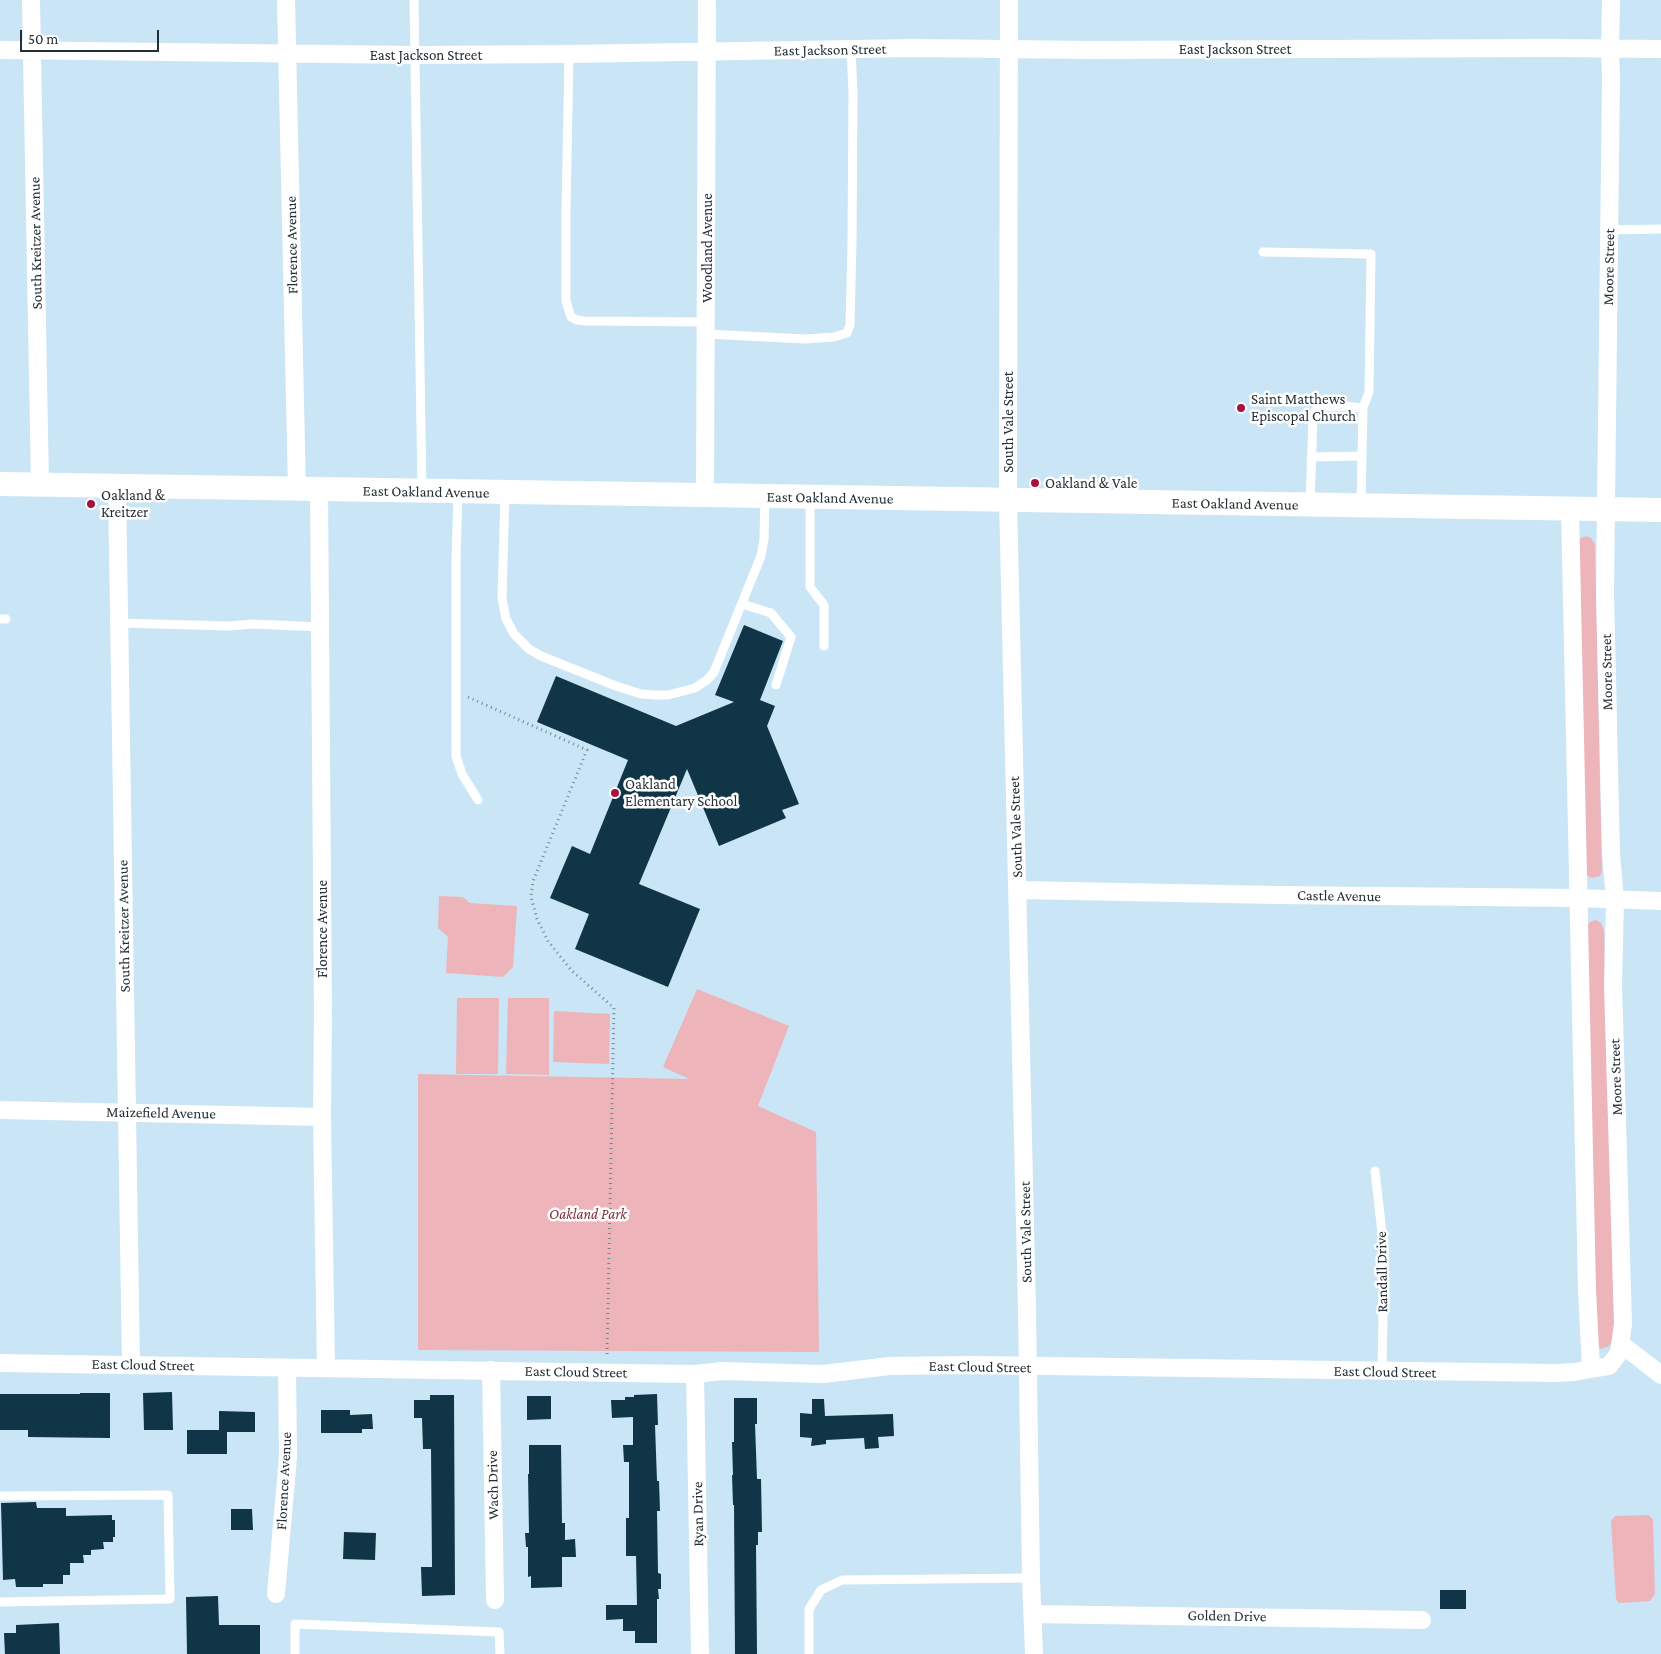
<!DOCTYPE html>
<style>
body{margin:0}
#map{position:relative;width:1661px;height:1654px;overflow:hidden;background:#cae5f5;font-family:"Crimson Pro",serif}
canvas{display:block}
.scale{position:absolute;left:20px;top:30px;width:139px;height:22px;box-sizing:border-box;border:2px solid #242f35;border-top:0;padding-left:6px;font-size:15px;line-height:18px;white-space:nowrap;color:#242f35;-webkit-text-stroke:4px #fff;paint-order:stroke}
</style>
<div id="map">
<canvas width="1661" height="1654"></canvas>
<div class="scale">50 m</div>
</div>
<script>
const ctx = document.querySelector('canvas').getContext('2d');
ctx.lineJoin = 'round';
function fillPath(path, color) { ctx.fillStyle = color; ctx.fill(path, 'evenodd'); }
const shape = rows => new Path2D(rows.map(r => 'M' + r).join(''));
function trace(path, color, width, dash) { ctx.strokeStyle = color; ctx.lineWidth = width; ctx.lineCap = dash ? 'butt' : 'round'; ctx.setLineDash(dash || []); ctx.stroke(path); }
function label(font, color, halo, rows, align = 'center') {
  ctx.font = font + ' "Crimson Pro",serif'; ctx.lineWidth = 5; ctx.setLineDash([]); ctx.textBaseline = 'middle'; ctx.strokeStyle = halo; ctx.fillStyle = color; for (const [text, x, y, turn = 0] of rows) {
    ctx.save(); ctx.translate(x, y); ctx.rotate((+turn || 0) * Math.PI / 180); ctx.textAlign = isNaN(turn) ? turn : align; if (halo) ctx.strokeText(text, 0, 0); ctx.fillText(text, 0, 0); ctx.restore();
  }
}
fillPath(shape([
 [1586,536,1591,538,1595,544,1602,872,1600,876,1593,878,1589,877,1585,873,1579,539],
 [439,896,463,897,470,903,517,906,513,967,503,977,446,973,448,937,438,928],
 [1596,920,1601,923,1604,931,1615,1338,1609,1346,1601,1349,1595,1344,1587,926,1590,922],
 [697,989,789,1026,758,1106,816,1132,819,1352,418,1350,418,1074,689,1079,663,1067],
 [457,998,499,998,498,1074,456,1074],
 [508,998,549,998,549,1075,506,1074],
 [554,1011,610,1014,609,1064,553,1062],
 [1649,1515,1653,1520,1655,1594,1650,1601,1619,1603,1616,1599,1611,1521,1615,1516]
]), '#edb5ba');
fillPath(shape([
 [744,625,783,641,760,700,775,706,767,726,799,804,782,810,786,818,719,846,687,769,639,884,700,909,668,987,575,949,589,914,550,898,572,846,590,854,628,760,537,722,556,676,676,726,734,702,715,695],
 [172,1392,173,1430,144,1430,143,1393],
 [80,1393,110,1393,110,1438,28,1437,28,1430,0,1430,0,1394,80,1394],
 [657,1394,658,1425,655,1425,657,1481,659,1481,660,1511,657,1511,658,1573,661,1574,661,1589,658,1589,659,1599,657,1599,657,1643,635,1643,635,1631,623,1631,623,1619,606,1620,606,1605,637,1605,636,1556,626,1556,626,1518,629,1518,629,1462,624,1462,623,1445,633,1445,633,1417,612,1418,611,1400,625,1400,625,1397,634,1397,634,1395],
 [430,1395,454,1395,455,1595,422,1596,421,1567,432,1567,431,1449,423,1449,422,1418,414,1418,414,1400,430,1400],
 [527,1396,551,1396,551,1419,527,1420],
 [734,1398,757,1398,757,1424,755,1424,757,1479,761,1479,762,1532,758,1532,758,1545,756,1545,757,1654,735,1654,734,1505,733,1505,732,1475,733,1475,732,1442,734,1442],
 [812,1399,824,1399,825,1416,893,1414,894,1436,878,1437,879,1448,865,1449,864,1438,826,1440,826,1444,811,1446,812,1438,800,1437,800,1413,812,1414],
 [321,1410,350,1410,350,1415,372,1414,373,1429,362,1429,362,1433,321,1433],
 [219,1411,255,1412,255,1432,227,1432,227,1454,187,1454,187,1430,219,1430],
 [529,1445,561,1445,562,1523,565,1523,565,1540,575,1539,576,1557,562,1557,562,1587,531,1588,531,1576,528,1577,528,1547,526,1547,525,1533,529,1533,528,1474,529,1474],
 [36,1502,37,1508,66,1508,66,1516,112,1515,112,1520,115,1520,115,1537,113,1537,113,1542,103,1542,104,1549,91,1550,91,1555,83,1555,84,1563,70,1563,70,1575,63,1575,63,1584,43,1584,43,1587,16,1587,15,1579,3,1580,1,1503],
 [231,1509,252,1509,253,1530,231,1530],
 [344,1532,376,1533,375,1560,343,1559],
 [1440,1590,1466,1590,1466,1609,1440,1609],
 [218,1596,219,1625,260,1625,260,1654,187,1654,186,1597],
 [59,1623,60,1654,5,1654,4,1633,16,1633,16,1625]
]), '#0f3547');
trace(shape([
 [468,697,587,750,533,881,531,897,537,919,548,941,571,970,614,1008,607,1355]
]), '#748691', 3, [1, 4]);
trace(shape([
 [414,0,422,489],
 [569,54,566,210,566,301,571,317,577,320,585,321,706,322],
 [1609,230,1661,229],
 [1263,252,1371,254,1369,392,1363,408],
 [706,334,805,339,834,337,847,333,850,325,852,243,853,92,851,49],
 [1312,457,1362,456],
 [458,492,456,560,456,756,462,774,478,800],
 [505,493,502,598,506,619,514,634,529,649,541,656,616,686,641,694,655,695,668,695,695,688,707,680,714,672,761,556,764,539,765,497],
 [810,498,810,587,824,605,824,646],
 [1310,504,1313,418,1315,411,1319,407,1345,406,1363,408,1361,503],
 [742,604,771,613,791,637,776,685],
 [0,619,6,619],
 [119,623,229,626,253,624,320,627],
 [1375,1171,1384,1250,1382,1372],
 [0,1496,168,1495,170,1599,0,1602],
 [295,1654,295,1624,499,1632,500,1654],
 [809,1654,809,1609,821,1590,842,1580,1031,1578]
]), '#fff', 9);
trace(shape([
 [31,0,40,485],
 [286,0,297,489],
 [1009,0,1008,500,1027,1309,1031,1578,1034,1654],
 [0,50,414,55,569,54,913,48,1093,50,1549,48,1661,49],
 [117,487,131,1365],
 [319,490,323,1012,322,1117,326,1368],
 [705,496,707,0],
 [1570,509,1587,1290,1591,1369],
 [1018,890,1278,895,1578,898,1661,901],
 [0,1110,322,1117],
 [1621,1344,1661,1375],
 [0,1363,624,1373,695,1374,722,1371,823,1374,890,1366,973,1365,1556,1373,1574,1372,1609,1366,1619,1353,1623,1324,1613,985,1615,899,1611,854,1605,592,1611,77,1610,50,1611,0],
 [491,1370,495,1600],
 [695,1374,700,1654],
 [276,1594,288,1457,287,1368],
 [1032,1614,1422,1620]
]), '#fff', 18);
trace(shape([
 [0,484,1661,510]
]), '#fff', 24);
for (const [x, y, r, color] of [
 [1241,408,5,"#a81140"],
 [1035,483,5,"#a81140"],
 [91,504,5,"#a81140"],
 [615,793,5,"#a81140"]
]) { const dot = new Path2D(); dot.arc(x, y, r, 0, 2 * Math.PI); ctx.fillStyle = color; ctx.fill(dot); trace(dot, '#fff', 2); }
label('15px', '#242f35', '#fff', [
 ["East Jackson Street",1235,49],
 ["East Jackson Street",830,50,-1],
 ["East Jackson Street",426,55],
 ["South Kreitzer Avenue",36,243,-91],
 ["Florence Avenue",292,245,-91],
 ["Woodland Avenue",707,248,-90],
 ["Moore Street",1609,267,-89],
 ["South Vale Street",1008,422,-90],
 ["East Oakland Avenue",426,492,1],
 ["East Oakland Avenue",830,498,1],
 ["East Oakland Avenue",1235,504,1],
 ["Moore Street",1607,672,-91],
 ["South Vale Street",1016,827,-92],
 ["Castle Avenue",1339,896,1],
 ["South Kreitzer Avenue",124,926,-91],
 ["Florence Avenue",322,929,-90],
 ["Moore Street",1616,1077,-92],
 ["Maizefield Avenue",161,1113,1],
 ["South Vale Street",1026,1232,-91],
 ["Randall Drive",1382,1272,-91],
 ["East Cloud Street",143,1365,1],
 ["East Cloud Street",980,1367,1],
 ["East Cloud Street",576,1372,1],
 ["East Cloud Street",1385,1372,1],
 ["Florence Avenue",284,1481,-87],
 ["Wach Drive",493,1485,-91],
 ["Ryan Drive",698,1514,-91],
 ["Golden Drive",1227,1616,1]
]);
label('15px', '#242f35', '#fff', [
 ["Saint Matthews",1251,399],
 ["Episcopal Church",1251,416],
 ["Oakland & Vale",1045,483],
 ["Oakland &",101,495],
 ["Kreitzer",101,512],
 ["Oakland",625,784],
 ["Elementary School",625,801]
], 'left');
label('italic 15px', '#832d3e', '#fff', [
 ["Oakland Park",588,1214]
]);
</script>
